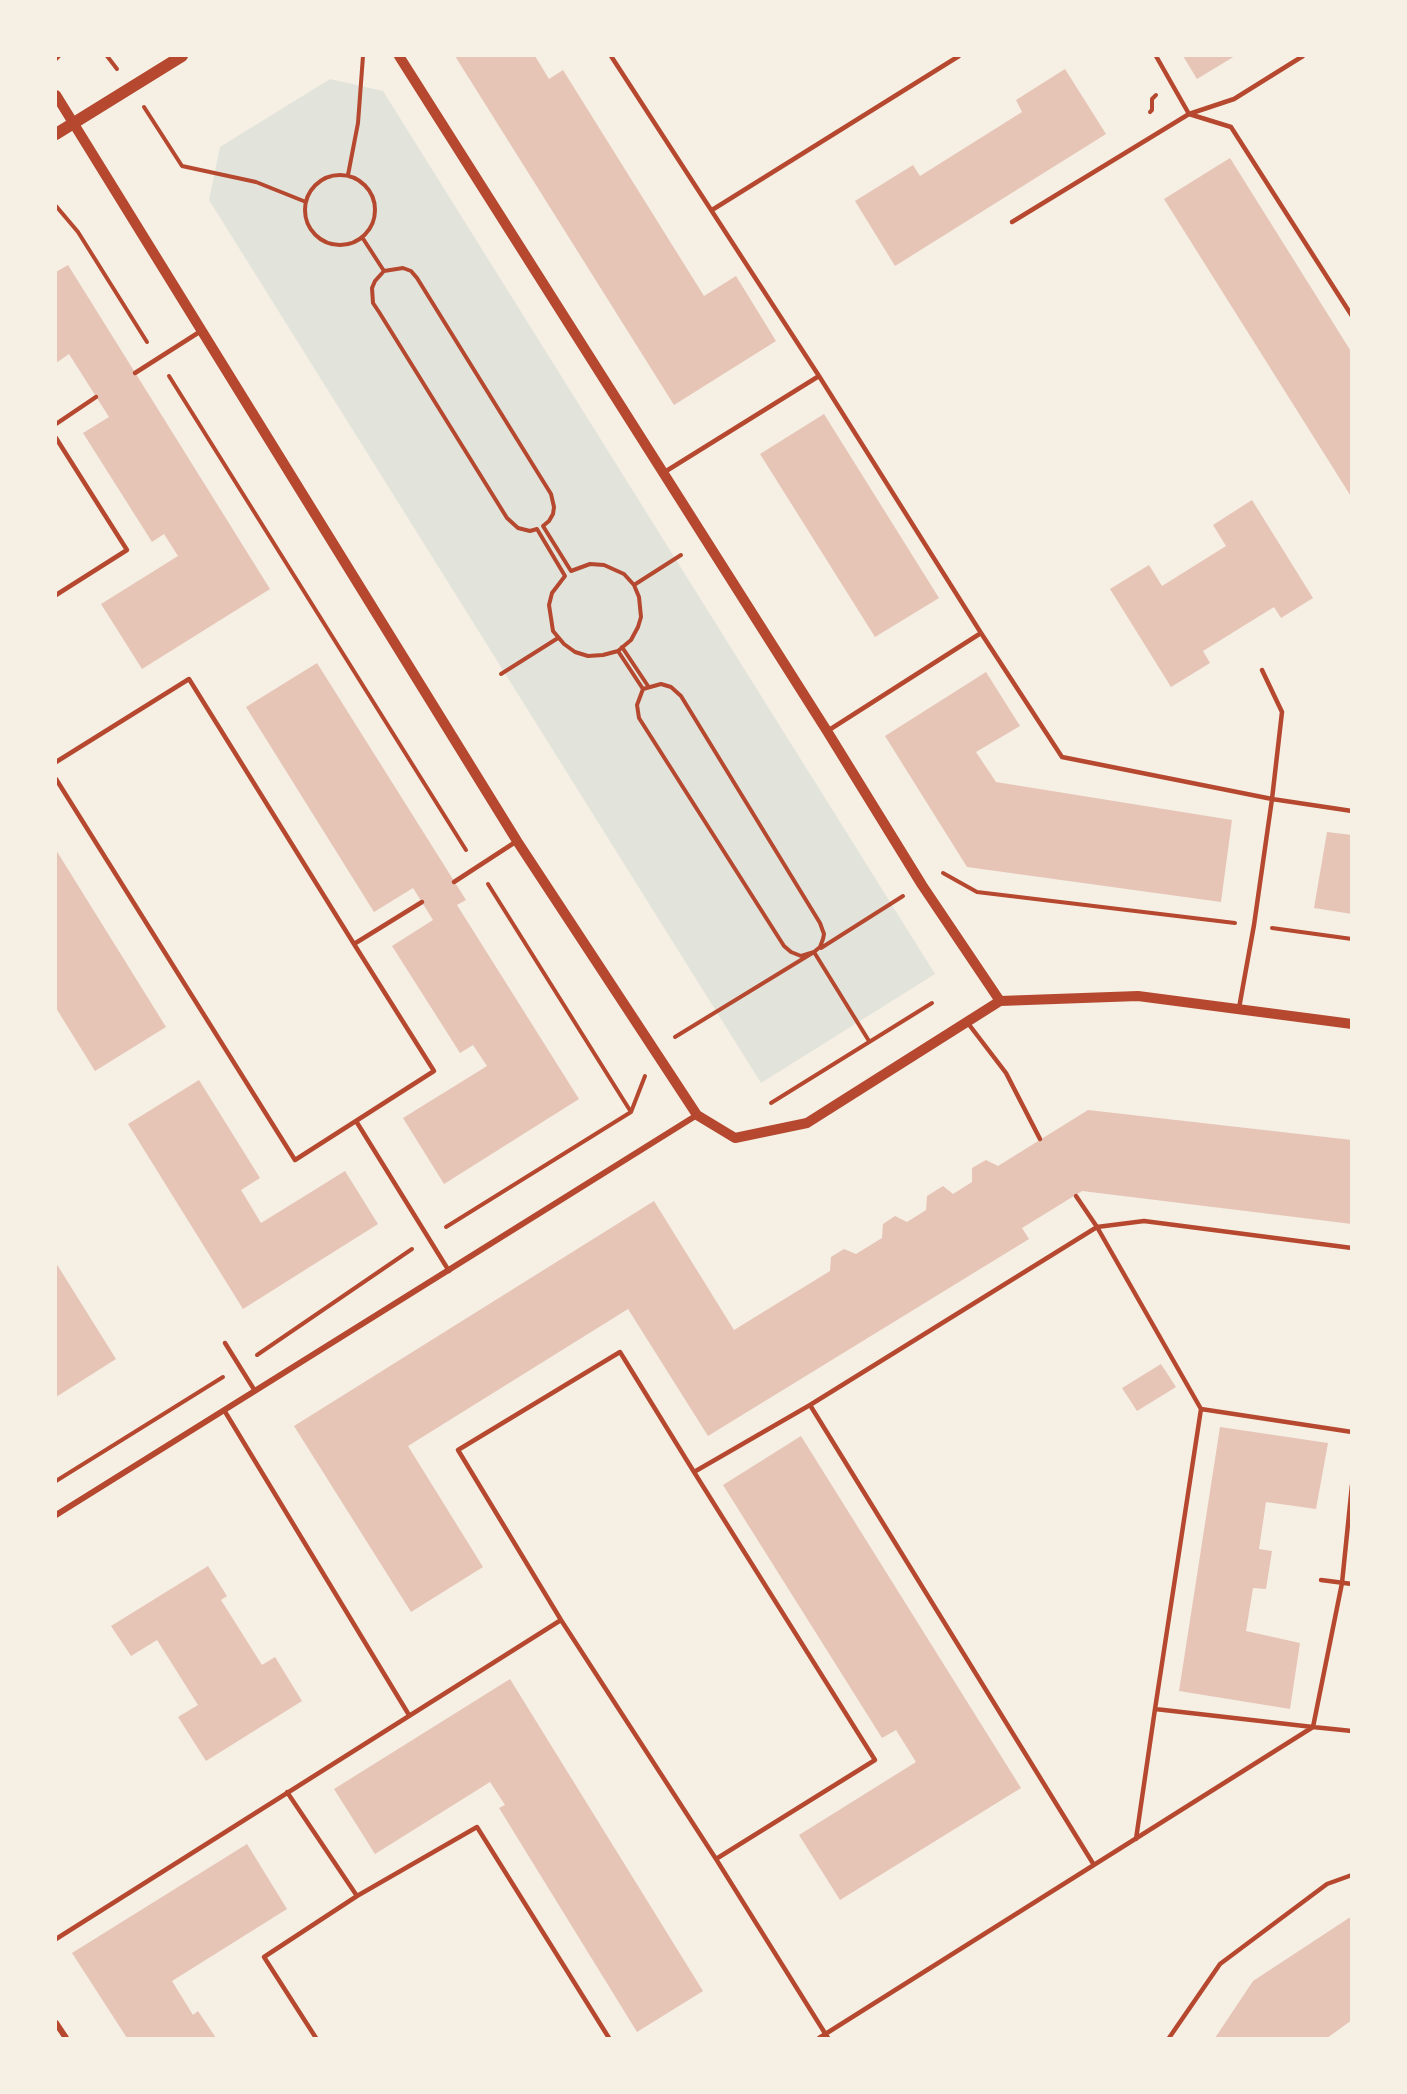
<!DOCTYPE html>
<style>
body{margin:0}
#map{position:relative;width:1407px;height:2094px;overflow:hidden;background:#f6efe4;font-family:Commissioner,sans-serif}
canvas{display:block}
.frame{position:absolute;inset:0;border:57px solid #f6efe4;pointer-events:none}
</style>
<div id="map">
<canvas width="1407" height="2094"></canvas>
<div class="frame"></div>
</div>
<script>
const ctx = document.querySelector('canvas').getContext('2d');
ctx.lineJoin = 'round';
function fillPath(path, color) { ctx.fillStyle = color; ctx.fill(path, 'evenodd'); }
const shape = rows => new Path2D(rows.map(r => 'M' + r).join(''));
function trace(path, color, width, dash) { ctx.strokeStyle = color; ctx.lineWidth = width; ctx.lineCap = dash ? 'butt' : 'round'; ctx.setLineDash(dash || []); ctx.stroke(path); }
fillPath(shape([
 [330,79,383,91,935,974,761,1083,209,200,220,147]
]), '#e2e4dc');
fillPath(shape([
 [455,56,535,56,549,79,563,70,704,296,736,276,776,341,674,405],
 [1183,56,1235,56,1197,79],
 [1065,69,1106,134,895,266,855,201,913,165,920,176,1022,112,1016,100],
 [1230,158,1352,353,1352,498,1164,199],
 [68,265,270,589,142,669,101,604,178,556,164,534,152,542,83,433,109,417,69,354,56,363,56,272],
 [824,414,939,598,875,637,760,454],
 [1252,500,1313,598,1281,618,1274,607,1203,651,1210,663,1171,687,1110,589,1149,565,1162,586,1226,546,1213,525],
 [317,663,466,900,457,905,579,1099,444,1184,403,1118,487,1066,473,1045,460,1053,392,946,433,920,413,888,374,912,246,707],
 [986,672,1020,726,976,752,996,782,1232,820,1221,902,967,867,885,736],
 [1327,832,1352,835,1352,914,1314,908],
 [56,850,166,1027,95,1071,56,1008],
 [199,1080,260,1178,241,1190,261,1223,345,1171,378,1224,243,1309,128,1124],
 [1088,1110,1352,1140,1352,1224,1082,1191,1022,1228,1029,1239,708,1436,628,1309,408,1446,483,1567,411,1612,294,1426,654,1201,734,1330,830,1271,831,1257,844,1249,856,1254,882,1238,883,1224,895,1216,907,1222,926,1210,927,1196,943,1186,953,1194,972,1182,972,1168,986,1160,998,1166],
 [56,1263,116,1359,56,1397],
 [1161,1364,1176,1387,1137,1411,1122,1388],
 [1220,1427,1328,1443,1316,1509,1266,1502,1259,1549,1272,1551,1266,1589,1253,1588,1246,1631,1300,1643,1290,1709,1179,1691],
 [801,1436,1021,1788,840,1900,799,1835,916,1762,896,1730,882,1738,723,1485],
 [208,1566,227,1596,221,1600,262,1665,275,1657,302,1701,206,1761,178,1717,198,1705,157,1640,131,1656,111,1626],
 [510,1679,703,1991,637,2032,499,1808,505,1805,490,1782,375,1854,334,1789],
 [247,1844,287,1909,172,1981,193,2015,198,2011,216,2038,127,2038,72,1953],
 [1352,1916,1352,2020,1327,2038,1215,2038,1253,1981]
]), '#e6c5b7');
trace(shape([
 [107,56,117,69],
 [56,59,59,56],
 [144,107,182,166,256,182,306,202],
 [1150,112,1152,110,1152,99,1156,95],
 [348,175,358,123,363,56],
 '305 210a35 35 0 1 1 70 0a35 35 0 1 1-70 0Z',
 [56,206,78,232,147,342],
 [362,237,384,271,375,281,372,288,373,303,379,312,507,518,518,528,530,531,537,529,565,576,552,593,549,605,553,631,564,644,575,652,588,656,603,655,618,651,631,640,638,627,641,617,639,597,634,585,624,574,604,565,590,564,571,571,543,526,549,521,553,514,554,507,551,494,417,278,411,271,403,268,384,271],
 [169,376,466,850],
 [634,585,681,555],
 [622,647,648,686],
 [618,651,643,689],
 [501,674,558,638],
 [943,873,977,892,1235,923],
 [1272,928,1352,939],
 [821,948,903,896],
 [675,1037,814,952,801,956,791,952,784,946,639,718,637,705,643,689,661,684,671,687,681,696,820,923,824,934,823,939,820,947,814,952,869,1041],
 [771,1103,932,1003],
 [631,1112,645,1076],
 [446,1227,631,1112,488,884],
 [257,1355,412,1249],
 [56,1481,223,1377]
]), '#b5482f', 4);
trace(shape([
 [611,56,819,376,981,633,1062,757,1272,799,1282,712,1262,670],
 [1156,56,1189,114,1231,127,1352,316],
 [712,210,959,56],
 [1012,222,1189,114,1234,99,1303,56],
 [135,373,201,331],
 [56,424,96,397],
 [56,438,127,550,56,595],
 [663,473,819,376],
 [829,730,981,633],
 [56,762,189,679,354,944],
 [56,779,295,1160,434,1071,354,944,422,902],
 [454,882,517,841],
 [1239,1008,1254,925,1272,799,1352,811],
 [967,1022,1006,1073,1040,1139],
 [356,1121,449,1271],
 [1076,1196,1097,1227,1201,1409],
 [225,1343,255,1391],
 [810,1405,1094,1865],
 [224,1410,409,1715],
 [1352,1432,1201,1409,1155,1709,1313,1727,1342,1583,1352,1485],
 [694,1472,620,1352,458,1450,561,1620,716,1859,828,2038],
 [1321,1580,1352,1584],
 [287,1792,357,1896],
 [1136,1839,1155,1709],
 [716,1859,875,1760,694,1472,810,1405,1097,1227,1144,1221,1352,1248],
 [56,1939,561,1620],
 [316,2038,264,1957,357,1896,477,1827,609,2038],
 [819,2038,1313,1727,1352,1731],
 [1169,2038,1220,1964,1327,1884,1352,1875]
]), '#b5482f', 4.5);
trace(shape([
 [56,1515,697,1115],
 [56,2023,66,2038]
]), '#b5482f', 6);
trace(shape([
 [399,56,827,731,922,885,1000,1001],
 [56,95,517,841,697,1115,735,1138,807,1123,1000,1001,1138,996,1352,1024]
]), '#b5482f', 10);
trace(shape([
 [56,134,182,56]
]), '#b5482f', 12);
</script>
